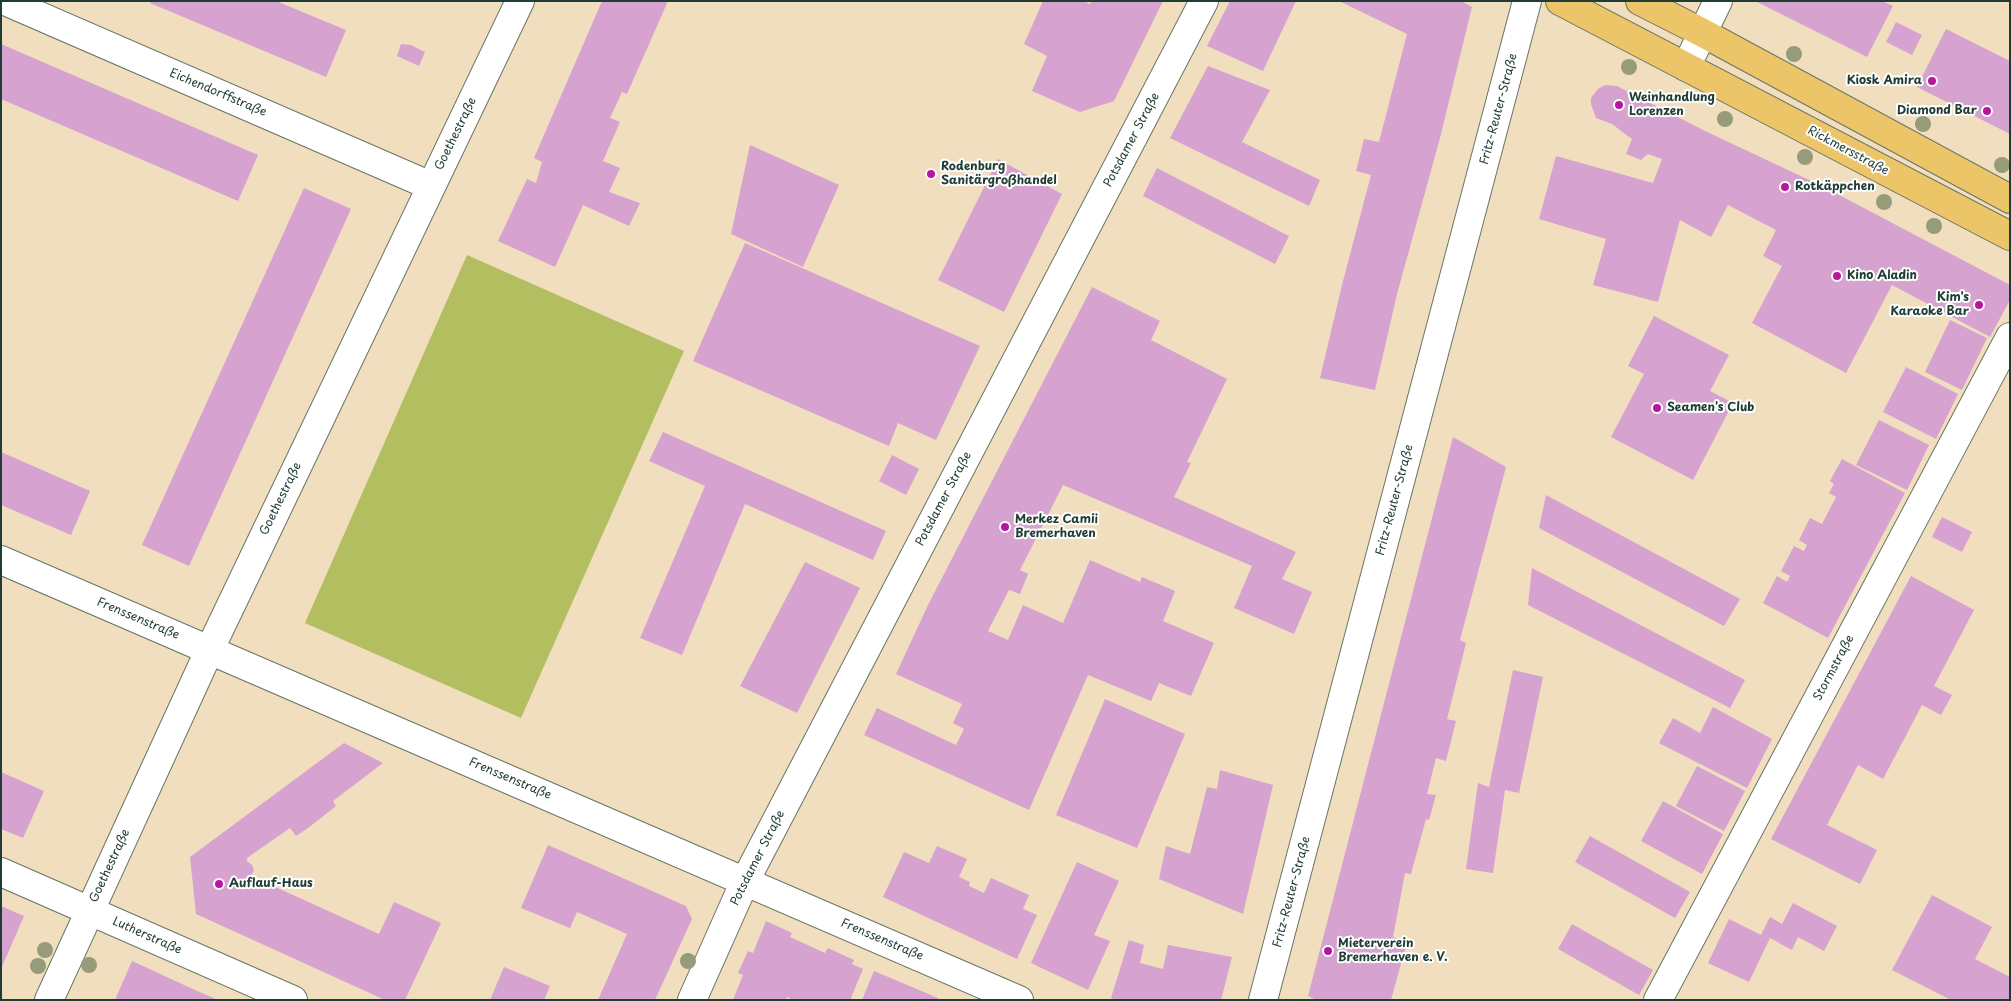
<!DOCTYPE html>
<meta charset="utf-8">
<style>
body{margin:0}
#map{position:relative;width:2011px;height:1001px;overflow:hidden;background:#f1debe;font-family:"Playpen Sans",sans-serif}
canvas{display:block}
.frame{position:absolute;inset:0;border:2px solid #1f3d34;pointer-events:none}
</style>
<div id="map">
<canvas width="2011" height="1001"></canvas>
<div class="frame"></div>
</div>
<script>
const ctx = document.querySelector('canvas').getContext('2d');
ctx.lineJoin = 'round';
function fillPath(path, color) { ctx.fillStyle = color; ctx.fill(path, 'evenodd'); }
const shape = rows => new Path2D(rows.map(r => 'M' + r).join(''));
function trace(path, color, width, dash) { ctx.strokeStyle = color; ctx.lineWidth = width; ctx.lineCap = dash ? 'butt' : 'round'; ctx.setLineDash(dash || []); ctx.stroke(path); }
function label(font, color, halo, rows, align = 'center') {
  ctx.font = font + ' "Playpen Sans",sans-serif'; ctx.lineWidth = 4; ctx.setLineDash([]); ctx.textBaseline = 'middle'; ctx.strokeStyle = halo; ctx.fillStyle = color; for (const [text, x, y, turn = 0] of rows) {
    ctx.save(); ctx.translate(x, y); ctx.rotate((+turn || 0) * Math.PI / 180); ctx.textAlign = isNaN(turn) ? turn : align; if (halo) ctx.strokeText(text, 0, 0); ctx.fillText(text, 0, 0); ctx.restore();
  }
}
fillPath(shape([
 [467,255,684,351,521,718,305,623]
]), '#b2be60');
fillPath(shape([
 [150,1,276,1,346,30,326,77,150,3],
 [602,1,668,1,627,94,622,92,610,118,620,122,603,161,620,168,609,192,640,203,629,226,583,205,555,267,498,241,527,179,536,183,542,162,534,158],
 [1043,1,1083,1,1090,4,1092,1,1163,1,1114,101,1080,112,1032,91,1047,56,1024,44],
 [1230,1,1296,1,1263,71,1207,46],
 [1339,1,1461,1,1472,7,1440,138,1397,294,1375,390,1320,378,1343,281,1371,175,1356,171,1364,139,1379,142,1407,34],
 [1755,1,1882,1,1893,6,1867,57],
 [1896,22,1922,35,1912,55,1886,42],
 [1946,29,2010,61,2010,134,1917,87],
 [1,44,258,155,238,201,1,99],
 [401,44,411,45,425,52,419,66,397,56],
 [1208,66,1270,90,1242,142,1320,180,1309,206,1170,138],
 [1605,85,1617,86,1703,130,1824,187,2010,285,2010,300,1990,337,1892,285,1846,373,1752,323,1782,266,1763,256,1776,230,1728,205,1711,237,1680,220,1658,302,1593,285,1606,239,1539,219,1556,156,1653,183,1662,159,1648,154,1641,160,1626,154,1632,139,1612,124,1596,118,1591,104,1591,98,1598,89],
 [750,145,839,185,803,267,731,234],
 [998,159,1062,194,1004,312,938,280],
 [1157,168,1289,236,1275,264,1143,196],
 [304,188,351,209,189,566,142,545],
 [745,243,980,346,936,440,898,423,889,446,693,361],
 [1092,287,1160,321,1151,340,1227,379,1187,462,1191,463,1174,497,1296,552,1282,579,1312,592,1294,634,1234,608,1252,566,1063,485,1020,570,1028,574,1020,594,1009,590,988,631,1008,640,1023,605,1063,623,1090,560,1140,582,1142,577,1175,591,1163,621,1214,643,1191,696,1159,683,1151,701,1088,675,1029,810,864,735,877,708,956,745,964,729,953,723,962,704,896,674,928,605],
 [1654,316,1729,355,1710,391,1733,403,1693,480,1611,437,1644,374,1628,366],
 [1950,320,1987,338,1962,390,1925,372],
 [1906,367,1958,394,1936,439,1883,412],
 [1879,420,1929,445,1907,490,1856,465],
 [663,432,886,531,873,560,745,504,682,655,640,638,705,486,649,461],
 [1453,437,1506,467,1460,640,1466,643,1447,719,1456,721,1446,761,1436,758,1427,794,1436,795,1429,820,1426,819,1411,874,1405,873,1393,937,1407,942,1391,1000,1316,1000,1308,996],
 [1,452,90,491,71,535,1,505],
 [892,455,919,469,906,495,879,481],
 [1842,459,1905,493,1828,638,1763,603,1777,576,1787,582,1790,576,1781,571,1794,546,1804,551,1807,545,1799,540,1810,518,1822,524,1836,497,1829,493,1834,484,1830,481],
 [1546,495,1740,599,1724,626,1539,528],
 [1942,517,1972,532,1962,552,1932,537],
 [805,562,860,588,797,713,740,686],
 [1532,568,1745,680,1730,708,1528,605],
 [1911,576,1974,610,1934,686,1952,695,1941,715,1922,705,1883,779,1858,765,1827,825,1877,850,1860,884,1771,839],
 [1513,670,1543,677,1519,793,1505,790,1493,873,1466,869,1478,783,1489,787],
 [1105,699,1185,734,1137,848,1056,815],
 [1713,707,1772,739,1747,788,1659,743,1673,718,1700,733],
 [344,743,383,763,333,801,336,806,308,828,296,836,290,828,247,858,247,861,252,865,254,870,251,876,247,877,270,887,271,885,379,934,394,902,441,923,405,1000,385,1000,196,914,190,857],
 [1697,766,1745,791,1724,831,1676,806],
 [1220,770,1273,785,1243,914,1159,879,1166,846,1190,854,1207,787,1217,789],
 [1,772,44,791,23,838,1,829],
 [1663,801,1723,834,1702,874,1641,841],
 [1590,836,1690,892,1675,918,1575,862],
 [548,845,686,906,692,919,655,1000,598,1000,627,934,577,912,570,928,521,908],
 [937,846,967,859,959,877,970,882,969,886,984,893,991,878,1029,895,1023,909,1037,915,1017,959,883,897,904,852,929,863],
 [1077,862,1119,881,1094,935,1110,941,1088,990,1031,963],
 [1932,895,1992,927,1975,959,2010,977,2010,1000,1951,1000,1892,970],
 [1793,903,1837,926,1824,951,1798,937,1792,950,1770,938,1749,982,1708,963,1729,919,1761,935,1770,917,1782,924],
 [1,906,24,916,1,969],
 [766,921,792,933,790,937,825,953,828,948,854,960,852,964,863,969,850,1000,793,1000,787,997,786,1000,733,1000,743,975,738,973,748,951,753,953],
 [1572,924,1653,970,1639,995,1558,949],
 [1129,940,1144,945,1140,963,1163,969,1168,945,1232,957,1221,1000,1114,1000,1111,998],
 [132,961,195,990,218,1000,115,1000],
 [504,967,550,986,544,1000,490,1000],
 [874,971,938,998,938,1000,862,1000]
]), '#d6a2cf');
const minor = shape([
 [5,1,431,186],
 [1686,67,1718,1],
 [1,560,1019,1000],
 [1,872,293,1000],
 [49,1000,210,649,520,1],
 [692,1000,745,881,1204,1],
 [1263,1000,1527,1],
 [1658,1000,2010,337]
]);
const major = shape([
 [1560,1,2010,236],
 [1640,1,1703,33,2010,199]
]);
trace(minor, '#687564', 30);
trace(major, '#687564', 30);
trace(minor, '#fff', 28);
trace(major, '#edc569', 28);
ctx.fillStyle = '#969b79';
for (const [x, y] of [
 [1794,54],
 [1629,67],
 [1725,119],
 [1923,124],
 [1805,157],
 [2002,165],
 [1884,202],
 [1934,226],
 [45,950],
 [688,961],
 [89,965],
 [38,966]
]) { ctx.beginPath(); ctx.arc(x, y, 8, 0, 2 * Math.PI); ctx.fill(); }
for (const [x, y, r, color] of [
 [1932,81,5,"#b5179e"],
 [1619,105,5,"#b5179e"],
 [1987,111,5,"#b5179e"],
 [931,174,5,"#b5179e"],
 [1785,187,5,"#b5179e"],
 [1837,276,5,"#b5179e"],
 [1979,305,5,"#b5179e"],
 [1657,408,5,"#b5179e"],
 [1005,527,5,"#b5179e"],
 [219,884,5,"#b5179e"],
 [1328,951,5,"#b5179e"]
]) { const dot = new Path2D(); dot.arc(x, y, r, 0, 2 * Math.PI); ctx.fillStyle = color; ctx.fill(dot); trace(dot, '#fff', 2); }
label('bold 12px', '#1f3d34', '#fff', [
 ["Kiosk Amira",1922,81,"right"],
 ["Weinhandlung",1629,98],
 ["Lorenzen",1629,112],
 ["Diamond Bar",1977,111,"right"],
 ["Rodenburg",941,167],
 ["Sanitärgroßhandel",941,181],
 ["Rotkäppchen",1795,187],
 ["Kino Aladin",1847,276],
 ["Kim's",1969,298,"right"],
 ["Karaoke Bar",1969,312,"right"],
 ["Seamen's Club",1667,408],
 ["Merkez Camii",1015,520],
 ["Bremerhaven",1015,534],
 ["Auflauf-Haus",229,884],
 ["Mieterverein",1338,944],
 ["Bremerhaven e. V.",1338,958]
], 'left');
label('12px', '#1f3d34', '#fff', [
 ["Eichendorffstraße",218,93,23],
 ["Fritz-Reuter-Straße",1499,109,-75],
 ["Goethestraße",456,134,-64],
 ["Potsdamer Straße",1132,140,-62],
 ["Rickmersstraße",1848,151,28],
 ["Goethestraße",281,499,-64],
 ["Potsdamer Straße",944,499,-62],
 ["Fritz-Reuter-Straße",1395,500,-75],
 ["Frenssenstraße",138,619,23],
 ["Stormstraße",1834,668,-62],
 ["Frenssenstraße",510,779,23],
 ["Potsdamer Straße",758,858,-63],
 ["Goethestraße",110,866,-65],
 ["Fritz-Reuter-Straße",1292,892,-75],
 ["Lutherstraße",147,936,24],
 ["Frenssenstraße",882,940,23]
]);
</script>
